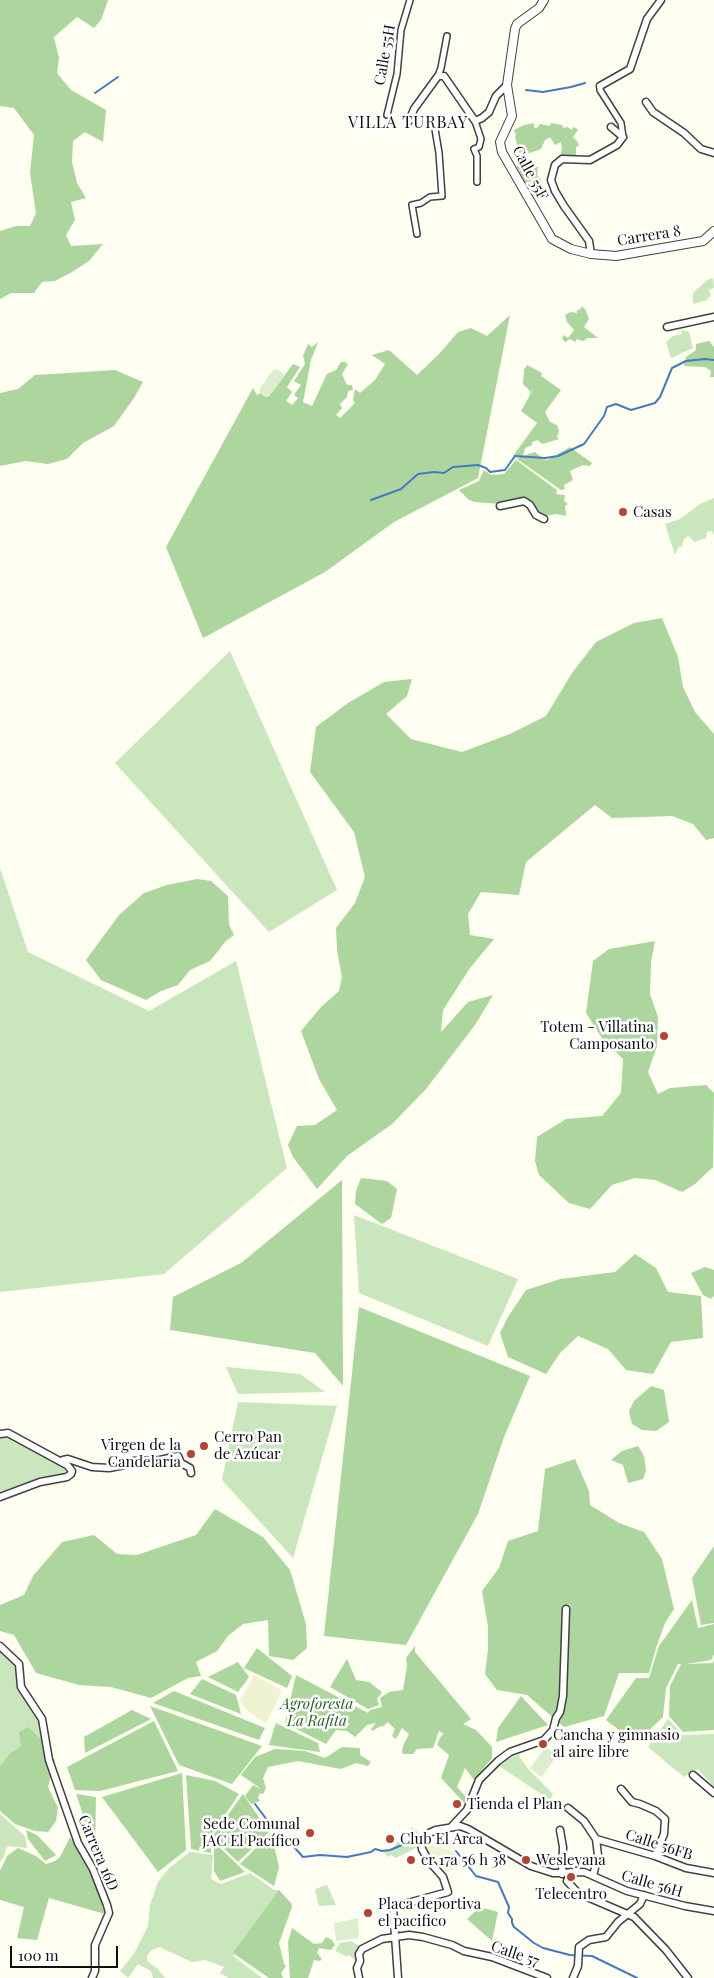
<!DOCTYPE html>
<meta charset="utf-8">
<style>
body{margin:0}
#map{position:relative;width:714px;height:1978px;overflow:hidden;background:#fefef1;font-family:"Playfair Display",serif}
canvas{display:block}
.scale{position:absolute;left:10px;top:1946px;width:108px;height:22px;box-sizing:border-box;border:2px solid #0e0e0e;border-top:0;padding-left:6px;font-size:15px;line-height:18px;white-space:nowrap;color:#0e0e0e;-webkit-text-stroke:4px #fff;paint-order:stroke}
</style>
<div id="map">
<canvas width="714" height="1978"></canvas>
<div class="scale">100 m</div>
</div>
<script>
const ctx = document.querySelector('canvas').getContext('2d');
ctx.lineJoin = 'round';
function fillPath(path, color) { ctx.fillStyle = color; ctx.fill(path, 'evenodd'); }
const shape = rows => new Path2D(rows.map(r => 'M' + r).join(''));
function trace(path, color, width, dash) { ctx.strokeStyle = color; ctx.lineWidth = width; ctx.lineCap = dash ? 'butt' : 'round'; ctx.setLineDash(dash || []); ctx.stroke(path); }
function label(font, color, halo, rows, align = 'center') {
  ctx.font = font + ' "Playfair Display",serif'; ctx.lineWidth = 5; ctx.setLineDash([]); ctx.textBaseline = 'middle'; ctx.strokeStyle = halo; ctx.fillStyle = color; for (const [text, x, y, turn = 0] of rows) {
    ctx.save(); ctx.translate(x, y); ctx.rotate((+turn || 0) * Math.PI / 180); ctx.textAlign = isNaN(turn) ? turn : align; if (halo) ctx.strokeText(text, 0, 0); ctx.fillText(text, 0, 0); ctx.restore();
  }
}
fillPath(shape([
 [254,1675,282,1690,266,1724,248,1711,240,1701],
 [425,1842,454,1852,465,1864,444,1873,427,1852]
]), '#eff3d2');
fillPath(shape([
 [713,278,714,288,709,290,711,296,707,298,708,300,693,304,693,293,707,280],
 [682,330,689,332,693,348,671,358,666,342,673,336,682,334],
 [714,498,714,536,712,531,707,532,706,538,695,542,688,536,684,539,682,546,678,548,675,555,665,524,680,519,700,504],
 [230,651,337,890,269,932,115,763],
 [0,868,28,952,149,1011,236,961,287,1168,164,1274,0,1292],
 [354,1215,518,1279,488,1346,359,1293],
 [226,1367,300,1374,325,1392,238,1394],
 [238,1402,337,1406,293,1558,222,1480],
 [2,1433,68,1466,71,1474,0,1497,0,1434],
 [0,1646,19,1664,21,1687,42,1719,43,1741,21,1746,10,1753,0,1766],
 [668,1719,683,1735,714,1734,714,1787,698,1769,684,1777,648,1747],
 [518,1755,529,1770,553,1794,550,1800,498,1765,507,1758],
 [0,1814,25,1836,27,1848,7,1846,4,1856,0,1862],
 [411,1827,421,1834,418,1847,396,1858,391,1855,388,1857,382,1850,392,1849,399,1841,407,1843],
 [190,1852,213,1855,211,1879,221,1884,250,1873,274,1890,279,1890,233,1956,262,1978,229,1978,220,1973,224,1967,205,1960,192,1962,159,1947,152,1950,147,1956,147,1961,158,1969,165,1978,153,1978,151,1971,138,1964,128,1978,120,1971,134,1954,148,1926,150,1905,158,1882,169,1868],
 [327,1885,336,1905,319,1906,315,1889],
 [351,1941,362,1948,357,1962,349,1955,346,1956,335,1951,340,1943]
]), '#cae6bc');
fillPath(shape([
 [0,0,108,0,101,20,94,28,77,17,54,37,59,58,57,73,71,90,106,110,103,142,85,132,73,141,72,162,77,183,86,198,71,202,75,220,66,235,71,246,103,244,89,261,72,272,55,281,42,282,34,293,11,293,0,299,0,231,16,226,30,226,36,213,30,173,34,135,14,108,0,106],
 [534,123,534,128,537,128,540,124,550,126,551,123,562,125,563,128,567,127,572,130,573,127,576,128,578,130,573,137,577,141,579,146,576,147,576,158,560,157,562,148,561,142,555,145,550,137,545,140,541,149,527,154,527,159,535,164,533,166,538,167,537,175,541,180,543,190,538,192,536,182,526,183,518,173,520,171,516,167,522,162,515,137,516,135,514,130,524,125],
 [581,306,585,309,589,319,584,327,598,338,587,338,583,341,576,339,576,342,570,339,565,342,562,338,564,335,568,338,574,330,567,322,565,315,571,312,577,313,577,310,581,309],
 [510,315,478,478,394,522,325,572,203,638,166,547,253,388,257,395,260,393,266,397,269,396,293,364,300,367,287,387,292,392,286,401,292,405,298,398,294,395,301,385,294,381,305,364,303,356,308,344,312,347,318,342,311,360,303,402,312,406,327,374,336,370,341,362,345,362,348,364,342,374,347,385,352,385,353,390,348,391,347,397,340,404,342,408,336,415,340,418,355,403,353,400,355,389,360,393,375,380,385,364,372,355,389,350,417,375,440,353,458,332,471,328,487,336],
 [709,341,714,347,714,377,710,377,711,371,705,367,684,366,686,357,696,350,696,344],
 [527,365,542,373,541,376,561,390,545,412,550,422,557,425,559,431,557,437,559,439,542,444,538,440,532,442,532,445,525,448,523,456,535,452,543,459,547,460,570,447,592,463,590,466,583,465,570,471,573,480,564,485,565,489,561,490,517,459,520,457,513,456,537,423,521,411,534,388,529,395,530,391,523,384,524,370],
 [115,370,143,382,134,398,114,426,83,443,67,459,48,464,26,461,0,466,0,393,18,389,35,375],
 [516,460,557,490,556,494,565,495,564,501,568,504,565,506,566,516,557,514,544,516,537,511,525,497,500,504,475,502,469,500,459,490,479,481,484,470,491,475,504,474],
 [662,618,678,657,683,687,695,712,714,734,714,838,706,840,693,824,672,816,612,818,595,805,526,862,519,895,481,892,468,914,470,935,494,939,470,968,443,1010,441,1032,468,1002,493,995,475,1025,426,1089,392,1124,347,1156,317,1189,293,1157,288,1145,297,1126,315,1125,337,1110,319,1079,301,1031,321,1007,339,991,342,977,337,950,336,928,355,903,365,877,354,832,310,772,316,727,348,703,384,682,412,679,407,696,386,714,411,739,462,752,510,734,546,716,572,673,596,642,634,623],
 [197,879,211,881,228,896,229,925,234,935,226,941,210,961,190,970,178,985,161,991,146,1000,101,980,86,960,119,915,144,893,167,885],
 [655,941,651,962,650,994,658,1017,657,1046,648,1072,658,1094,670,1088,706,1085,714,1093,713,1167,695,1184,682,1192,655,1180,635,1178,612,1185,590,1209,569,1203,539,1175,535,1161,537,1137,566,1119,602,1116,621,1093,623,1059,602,1038,586,1013,593,961,609,949],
 [361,1178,387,1181,397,1189,391,1218,382,1224,355,1204,356,1191],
 [342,1180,343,1386,315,1353,170,1330,173,1297,241,1263],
 [635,1254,656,1268,668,1292,701,1296,703,1338,671,1342,653,1374,626,1370,608,1349,578,1336,560,1353,546,1374,508,1357,500,1333,508,1317,526,1290,560,1279,615,1272],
 [705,1267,714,1270,714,1296,711,1299,703,1295,691,1273],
 [359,1307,530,1376,504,1437,478,1514,406,1645,324,1636],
 [651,1386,664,1390,669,1422,656,1431,642,1430,632,1424,629,1411,634,1401],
 [638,1446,644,1456,646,1471,643,1479,628,1483,623,1465,611,1460,622,1451],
 [575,1459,589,1491,590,1505,619,1523,644,1532,662,1559,674,1609,665,1623,656,1648,649,1673,619,1673,604,1716,564,1727,527,1695,497,1690,485,1674,488,1649,488,1627,482,1591,499,1568,508,1541,538,1531,545,1469],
 [215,1509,263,1537,290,1570,306,1624,307,1648,293,1660,269,1656,268,1620,243,1624,228,1636,217,1651,196,1662,201,1676,188,1678,151,1698,111,1687,79,1685,36,1673,14,1635,0,1631,0,1605,24,1595,33,1576,62,1542,94,1535,117,1554,137,1555,196,1535],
 [714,1546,714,1623,701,1625,692,1578],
 [692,1600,698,1628,714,1624,714,1654,711,1660,686,1664,713,1663,714,1660,714,1730,683,1732,669,1716,670,1686,681,1664,678,1664,666,1688,663,1717,646,1733,628,1737,606,1720,636,1678,649,1678,659,1646],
 [415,1646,415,1652,471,1719,463,1724,476,1730,492,1747,492,1758,474,1780,465,1768,457,1787,466,1797,467,1806,441,1778,449,1755,437,1745,441,1736,444,1734,439,1731,433,1748,417,1749,413,1754,403,1754,402,1752,403,1746,409,1734,402,1728,396,1739,392,1736,395,1729,388,1722,382,1727,381,1726,372,1731,371,1729,376,1723,367,1725,355,1737,347,1731,336,1730,326,1744,285,1723,296,1675,368,1713,370,1710,382,1707,380,1698,389,1692,403,1690,407,1666,406,1658],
 [257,1648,292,1676,287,1688,244,1668],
 [347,1659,356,1680,369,1682,382,1692,377,1699,379,1705,368,1709,330,1687],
 [238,1662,249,1677,238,1692,208,1677],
 [202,1679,236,1695,241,1714,190,1694],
 [174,1691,265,1728,259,1740,153,1703],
 [521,1696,548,1725,496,1742,498,1728],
 [150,1706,262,1746,232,1784,179,1765],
 [132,1710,151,1719,85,1753,84,1737],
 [154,1721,178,1771,100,1791,75,1790,67,1767],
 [276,1723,318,1743,320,1752,269,1745],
 [28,1727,43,1741,47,1752,55,1760,48,1787,58,1808,56,1821,48,1832,35,1831,15,1824,0,1811,0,1766,10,1753,21,1746,19,1732],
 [342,1747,360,1748,360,1755,371,1762,368,1766,356,1763,341,1769,298,1761,268,1767,263,1778,266,1788,263,1794,260,1793,258,1798,260,1801,251,1804,245,1796,253,1785,259,1788,260,1788,241,1775,255,1757,275,1749,305,1751,325,1758],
 [182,1773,186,1850,158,1872,102,1797],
 [186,1775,215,1781,239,1794,211,1836,211,1853,191,1849],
 [76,1794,96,1797,95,1850],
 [243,1794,269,1832,238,1862,212,1837],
 [26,1830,37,1835,56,1855,45,1861,28,1839],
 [271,1833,279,1867,274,1886,240,1864],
 [70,1837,94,1879,105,1914,49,1898,37,1940,17,1938,24,1907,0,1900,0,1871,7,1856,18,1848,36,1856,46,1864,55,1861,60,1857],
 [214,1842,245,1872,220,1881,214,1871],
 [279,1890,291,1903,292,1907,279,1943,284,1964,286,1966,281,1973,283,1978,269,1978,233,1953],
 [480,1907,498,1912,492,1941,467,1919],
 [292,1928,314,1944,322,1943,326,1937,332,1940,335,1945,331,1950,319,1948,317,1953,322,1959,320,1961,314,1960,308,1978,290,1978,288,1942]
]), '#acd69d');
fillPath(shape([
 [277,369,284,374,284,377,269,396,266,397,260,393,260,388,273,370],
 [546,1747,557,1756,541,1777,530,1768],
 [358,1918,359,1938,336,1941,334,1923]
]), '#ddeece');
trace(shape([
 [526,90,543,92,571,87,585,83],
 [95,93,118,77],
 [371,500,401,489,418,474,434,472,444,473,453,467,478,465,486,468,490,472,505,470,515,456,545,458,558,456,584,444,604,416,607,407,616,404,631,410,655,403,660,397,672,368,686,361,705,359,714,360],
 [255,1804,267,1820,274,1827,276,1827,303,1857,320,1855,347,1857,371,1852,375,1849,382,1851,390,1850,402,1845,410,1839,419,1838],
 [456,1851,476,1876,498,1882,509,1907,508,1913,512,1919,512,1923,514,1927,534,1943,543,1948,570,1955,592,1956,637,1978]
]), '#4579c4', 2);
const pedestrian = shape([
 [438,76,441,68,447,36],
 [600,86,600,90,621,123,623,137],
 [387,115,397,74,401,30,410,0],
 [475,121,481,139,479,147,474,149,477,156,477,182],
 [417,234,412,205,421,203,430,197,442,196,439,153,434,123]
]);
const minor = shape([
 [600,86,630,69,647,19,661,0],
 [646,102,653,112,684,133,701,149,714,153],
 [409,121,414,109,438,76,444,76,475,121,482,118,489,112,496,96,507,85],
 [591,254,589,241,564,206,555,191,551,180,555,165,562,159,590,160,617,145,623,137,611,127],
 [667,327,714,317],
 [500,506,524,501,530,505,536,515,544,519],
 [0,1434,8,1433,65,1464],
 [0,1497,40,1482,67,1477,71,1474,72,1471,63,1460,68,1459,92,1467,109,1468,125,1465,133,1461,160,1460,178,1456,181,1463,190,1468,191,1473],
 [0,1646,19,1664,21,1687,42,1719,49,1760,78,1843,93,1869,107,1905,109,1913,95,1945,95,1971,92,1978],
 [693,1775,714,1793],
 [621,1789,632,1802,640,1804,656,1811,665,1819,664,1834,655,1856],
 [568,1808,584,1821,596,1839,598,1855,593,1876],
 [451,1827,467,1810,479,1780,498,1761,510,1752,544,1740,553,1730,556,1718,560,1712,563,1696,566,1609],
 [560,1830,563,1847,562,1874],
 [596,1839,655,1856,686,1868,714,1873],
 [571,1872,567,1881,578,1893,634,1917,666,1950,688,1978],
 [359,1978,357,1968,360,1961,359,1954,362,1949,382,1939,409,1935,423,1937,452,1945,464,1951,492,1957,547,1978],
 [398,1978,393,1907,448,1892,443,1877,428,1860,422,1849,421,1843,424,1837,429,1833,436,1830,460,1826,468,1829,531,1866,553,1873,584,1872,627,1891,685,1906,714,1911],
 [573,1978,578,1966,579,1947,589,1940,606,1937,618,1922,640,1904,644,1895]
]);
const tertiary = shape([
 [544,0,539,8,517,24,515,29,507,85,512,116,500,142,502,152,552,239,571,249,591,254,616,256,703,241,714,231]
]);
trace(pedestrian, '#414141', 8);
trace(minor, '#414141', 9);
trace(tertiary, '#414141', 10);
trace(pedestrian, '#fff', 5);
trace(minor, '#fff', 6);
trace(tertiary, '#fff', 8);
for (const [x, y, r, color] of [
 [623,512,5,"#b54330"],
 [664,1036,5,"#b54330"],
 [204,1446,5,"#b54330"],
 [191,1454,5,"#b54330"],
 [543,1744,5,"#b54330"],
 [457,1804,5,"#b54330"],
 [310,1833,5,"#b54330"],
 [390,1839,5,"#b54330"],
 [411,1860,5,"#b54330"],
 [526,1860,5,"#b54330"],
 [571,1877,5,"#b54330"],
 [368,1913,5,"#b54330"]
]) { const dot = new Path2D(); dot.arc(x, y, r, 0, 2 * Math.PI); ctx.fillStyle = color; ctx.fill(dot); trace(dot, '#fff', 2); }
label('15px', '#0e0e0e', '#fff', [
 ["Calle 55H",385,55,-80],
 ["Calle 55F",530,173,62],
 ["Carrera 8",649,236,-9],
 ["Calle 56FB",659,1845,18],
 ["Carrera 16D",98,1853,67],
 ["Calle 56H",652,1884,16],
 ["Calle 57",515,1954,19]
]);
label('15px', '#0e0e0e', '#fff', [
 ["Casas",633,512],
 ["Totem - Villatina",654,1027,"right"],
 ["Camposanto",654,1044,"right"],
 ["Cerro Pan",214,1437],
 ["de Azúcar",214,1454],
 ["Virgen de la",181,1445,"right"],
 ["Candelaria",181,1462,"right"],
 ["Cancha y gimnasio",553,1735],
 ["al aire libre",553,1752],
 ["Tienda el Plan",467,1804],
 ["Sede Comunal",300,1824,"right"],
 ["JAC El Pacífico",300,1841,"right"],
 ["Club El Arca",400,1839],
 ["cr 17a 56 h 38",421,1860],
 ["Wesleyana",536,1860],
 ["Telecentro",571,1894,"center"],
 ["Placa deportiva",378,1904],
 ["el pacifico",378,1921]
], 'left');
label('italic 15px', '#246223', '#fff', [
 ["Agroforesta",317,1704],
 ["La Rafita",317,1721]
]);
ctx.letterSpacing = '1px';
label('16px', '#0e0e0e', '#fff', [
 ["VILLA TURBAY",408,123]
]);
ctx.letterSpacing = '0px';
</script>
